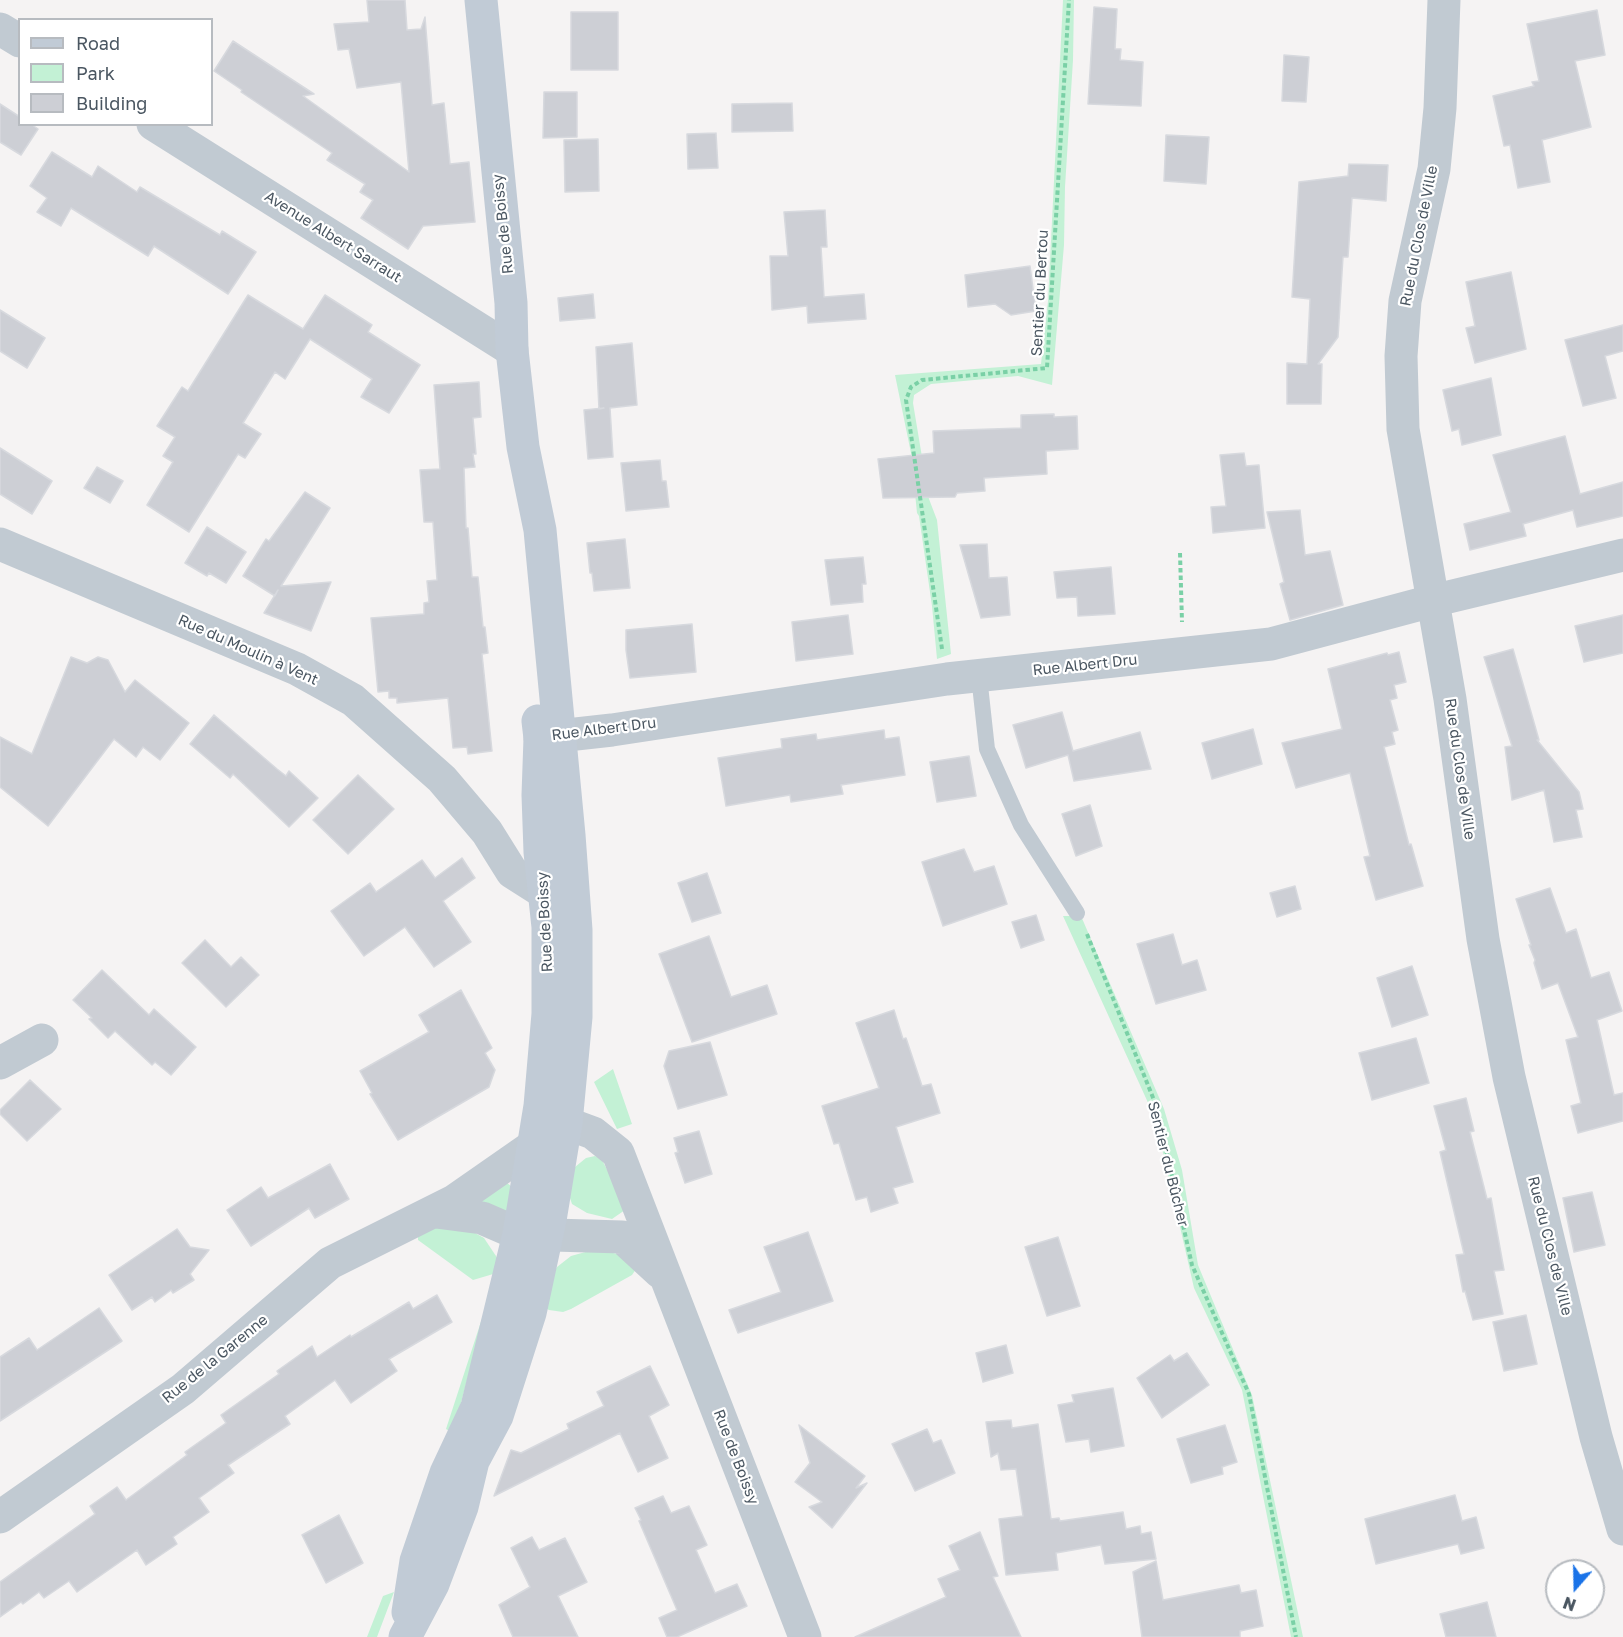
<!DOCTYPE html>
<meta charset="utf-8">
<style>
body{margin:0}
#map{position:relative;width:1623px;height:1637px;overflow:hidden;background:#f5f3f3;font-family:"Golos Text",sans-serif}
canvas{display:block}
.legend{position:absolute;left:18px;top:18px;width:195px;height:108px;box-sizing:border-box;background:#fff;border:2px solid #b7bbc0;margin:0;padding:8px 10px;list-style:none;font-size:18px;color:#4a5661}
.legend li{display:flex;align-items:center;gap:12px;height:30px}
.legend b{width:30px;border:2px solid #b7bbc0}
.north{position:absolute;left:1545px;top:1559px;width:60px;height:60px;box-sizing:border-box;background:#fff;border:2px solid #b7bbc0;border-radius:50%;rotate:200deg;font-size:16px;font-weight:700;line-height:24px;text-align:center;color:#4a5661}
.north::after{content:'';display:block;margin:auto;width:21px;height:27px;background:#1a73e8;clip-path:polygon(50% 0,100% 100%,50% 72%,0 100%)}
</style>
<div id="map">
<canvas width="1623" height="1637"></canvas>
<ul class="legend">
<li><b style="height:8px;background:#c1cbd6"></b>Road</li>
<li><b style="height:16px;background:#c3f1d5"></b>Park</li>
<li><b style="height:16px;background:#cdcfd5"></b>Building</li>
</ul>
<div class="north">N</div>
</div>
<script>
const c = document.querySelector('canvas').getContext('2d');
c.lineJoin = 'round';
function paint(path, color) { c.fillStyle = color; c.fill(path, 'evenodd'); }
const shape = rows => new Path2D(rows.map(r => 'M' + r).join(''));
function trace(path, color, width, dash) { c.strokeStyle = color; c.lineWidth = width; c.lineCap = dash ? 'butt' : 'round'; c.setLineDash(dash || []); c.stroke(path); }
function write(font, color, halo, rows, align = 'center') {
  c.font = font + ' "Golos Text",sans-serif'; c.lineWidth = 4.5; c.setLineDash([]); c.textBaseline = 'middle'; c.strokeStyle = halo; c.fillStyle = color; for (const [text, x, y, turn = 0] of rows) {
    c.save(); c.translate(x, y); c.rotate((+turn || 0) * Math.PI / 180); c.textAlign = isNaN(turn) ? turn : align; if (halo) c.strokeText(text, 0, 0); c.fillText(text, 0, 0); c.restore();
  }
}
const green = shape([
 [1063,0,1074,0,1073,60,1065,187,1064,245,1052,385,1018,376,931,384,914,395,913,403,929,499,937,520,951,654,937,659,932,606,919,516,917,513,911,453,895,375,1041,364,1048,301],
 [1063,916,1081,916,1164,1109,1182,1170,1198,1265,1252,1395,1303,1637,1291,1637,1242,1390,1194,1288,1155,1118],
 [613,1069,632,1124,617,1129,594,1082],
 [595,1156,602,1160,624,1202,625,1210,612,1219,587,1213,572,1204,569,1195,575,1167,586,1158],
 [503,1180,511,1186,507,1212,496,1214,471,1196],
 [427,1228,466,1228,484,1238,498,1259,500,1272,473,1280,418,1240,418,1233],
 [589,1251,605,1251,626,1256,638,1266,632,1275,571,1309,563,1312,549,1310,540,1305,546,1284,557,1267,571,1256],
 [490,1294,453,1433,446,1429],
 [394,1592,377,1637,367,1637,383,1596]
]);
const building = shape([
 [367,0,405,0,407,30,421,29,425,17,432,105,444,103,450,164,469,162,475,222,423,226,408,249,361,218,373,200,360,192,365,184,327,160,332,153,241,92,242,90,214,71,233,41,314,94,303,96,409,172,401,82,357,88,349,49,338,50,334,24,369,22,367,0],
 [1094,7,1117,9,1115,49,1121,49,1120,60,1143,62,1141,106,1088,104,1094,7],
 [1597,10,1605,55,1575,61,1591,127,1542,140,1550,182,1518,188,1510,145,1504,146,1493,96,1534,86,1532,82,1539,81,1527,24,1597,10],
 [571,12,618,12,618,70,571,70,571,12],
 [1284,55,1309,57,1306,102,1282,101,1284,55],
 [544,92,577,92,577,137,543,138,544,92],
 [792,103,793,131,732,132,732,104,792,103],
 [0,104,20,117,20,124,31,124,38,129,21,155,0,142,0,104],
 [716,133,718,168,688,169,687,134,716,133],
 [1166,135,1209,137,1206,184,1164,181,1166,135],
 [598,139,599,191,565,192,564,140,598,139],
 [52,152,92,177,98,166,137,192,140,187,220,235,222,231,256,252,228,294,154,246,148,256,71,208,61,226,37,212,47,198,30,186,52,152],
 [1349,164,1388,165,1386,201,1352,198,1348,257,1343,257,1338,337,1318,364,1322,364,1321,404,1287,404,1287,363,1307,364,1310,299,1292,297,1299,182,1348,176,1349,164],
 [825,210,827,247,821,247,824,297,864,294,866,319,808,323,807,306,772,310,770,256,788,256,784,212,825,210],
 [1030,266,1036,311,1011,315,995,304,968,307,965,275,1030,266],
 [1511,272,1526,349,1475,363,1466,328,1475,326,1466,282,1511,272],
 [593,294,595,318,560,321,558,298,593,294],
 [248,295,303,329,325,295,372,325,368,332,420,365,389,413,361,397,372,379,310,339,285,379,275,372,243,423,261,434,245,458,238,454,189,532,147,505,173,462,163,456,175,437,157,426,182,387,188,391,248,295],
 [0,310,45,338,27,368,0,351,0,310],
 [1623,325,1623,351,1605,356,1616,398,1583,406,1565,340,1623,325],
 [632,343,637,405,610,408,613,457,588,459,584,410,604,408,599,409,596,347,632,343],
 [1491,378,1501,435,1462,445,1459,429,1452,431,1443,390,1491,378],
 [479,382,481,417,473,418,476,454,473,454,475,467,464,468,466,528,468,528,472,577,478,577,483,627,485,627,488,653,482,654,492,751,468,754,467,747,453,748,448,698,397,703,397,698,389,698,389,691,378,692,371,618,424,614,424,603,429,602,427,581,437,580,433,522,424,522,420,470,440,469,434,385,479,382],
 [1054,414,1054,417,1077,416,1078,449,1046,451,1047,474,984,478,985,491,957,493,955,497,883,498,878,459,934,453,933,431,1021,428,1021,415,1054,414],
 [1565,436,1580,494,1623,482,1623,516,1577,527,1573,510,1523,524,1526,536,1470,550,1464,524,1511,512,1493,455,1565,436],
 [0,448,52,481,32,514,0,494,0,448],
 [1244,453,1246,466,1259,465,1265,528,1213,533,1211,507,1226,506,1220,455,1244,453],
 [660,460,662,481,666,481,669,507,626,511,621,463,660,460],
 [97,467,123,481,110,503,84,488,97,467],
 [305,492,330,508,281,586,331,582,311,631,264,613,278,590,275,596,243,576,266,539,269,541,305,492],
 [1300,510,1305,555,1330,551,1343,605,1290,620,1280,584,1284,582,1267,512,1300,510],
 [207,527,246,552,226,583,209,573,207,576,185,563,207,527],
 [625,539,630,588,594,591,592,573,590,573,587,543,625,539],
 [987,544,989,578,1007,577,1010,615,981,618,960,545,987,544],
 [863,557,866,584,862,584,863,602,831,605,825,560,863,557],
 [1111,567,1115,614,1078,616,1077,597,1057,598,1054,572,1111,567],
 [848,615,853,654,796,661,792,622,848,615],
 [1623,615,1623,653,1584,662,1575,626,1623,615],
 [692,624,696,672,630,678,626,650,626,630,692,624],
 [1513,649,1539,740,1537,740,1579,792,1583,809,1576,810,1582,837,1554,842,1544,790,1512,800,1505,747,1512,746,1484,657,1513,649],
 [1399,652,1406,682,1394,685,1397,698,1390,700,1398,730,1392,732,1395,744,1384,747,1409,845,1411,844,1423,886,1376,900,1364,857,1370,856,1350,773,1296,788,1282,743,1342,729,1328,669,1387,653,1388,655,1399,652],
 [71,657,87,663,98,657,108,660,125,692,135,680,189,723,160,760,143,747,136,757,114,739,48,826,0,787,0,737,32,754,71,657],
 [1062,712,1073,751,1140,732,1151,769,1074,781,1068,755,1026,768,1013,725,1062,712],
 [214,715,277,769,286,776,289,771,318,798,289,827,233,774,230,778,190,744,214,715],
 [1253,729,1262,764,1212,779,1202,743,1253,729],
 [884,730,885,739,899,737,905,775,841,785,843,794,791,802,790,795,726,806,718,758,782,748,781,739,816,734,817,740,884,730],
 [969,756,976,796,937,802,930,762,969,756],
 [358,775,394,809,348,854,313,820,358,775],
 [1090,805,1102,846,1076,856,1062,814,1090,805],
 [964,849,974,872,994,866,1007,904,943,926,922,862,964,849],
 [462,858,475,878,443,901,471,942,434,967,405,927,364,956,331,911,370,883,376,892,422,860,435,878,462,858],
 [707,873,721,913,692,922,678,883,707,873],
 [1295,886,1301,909,1277,917,1270,893,1295,886],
 [1550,888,1566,933,1576,929,1591,978,1609,972,1622,1011,1597,1020,1614,1095,1623,1093,1623,1121,1578,1133,1571,1106,1581,1103,1566,1040,1578,1037,1558,983,1542,989,1534,963,1535,960,1529,945,1531,945,1516,899,1550,888],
 [1036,915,1044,940,1021,948,1012,922,1036,915],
 [1173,934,1182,965,1197,960,1206,990,1156,1004,1137,944,1173,934],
 [709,936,731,997,767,985,777,1014,692,1042,659,954,709,936],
 [205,940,231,967,241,957,259,975,226,1007,182,963,205,940],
 [1412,966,1428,1015,1392,1027,1377,978,1412,966],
 [102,970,149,1015,154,1009,196,1047,171,1075,155,1062,152,1065,115,1031,108,1038,89,1019,92,1018,73,1000,102,970],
 [461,990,492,1048,485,1053,495,1070,489,1087,398,1140,370,1094,372,1093,360,1071,429,1032,419,1015,461,990],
 [894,1010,903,1039,906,1038,922,1086,931,1084,940,1113,896,1127,913,1182,893,1188,898,1203,871,1212,867,1197,856,1200,839,1143,834,1144,822,1106,879,1088,856,1023,894,1010],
 [1416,1038,1429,1083,1372,1100,1359,1053,1416,1038],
 [710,1042,727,1095,678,1109,664,1066,669,1051,710,1042],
 [30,1080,61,1109,27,1141,0,1114,0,1110,30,1080],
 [1466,1098,1474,1131,1470,1132,1487,1199,1491,1198,1504,1270,1494,1271,1503,1314,1473,1320,1465,1291,1463,1292,1456,1255,1464,1254,1440,1152,1446,1150,1434,1106,1466,1098],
 [699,1131,712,1174,685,1183,675,1153,678,1152,674,1138,699,1131],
 [330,1164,349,1199,315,1218,309,1208,251,1246,227,1210,261,1187,268,1198,330,1164],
 [1592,1192,1605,1245,1574,1252,1563,1198,1592,1192],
 [177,1229,190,1247,209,1250,190,1274,194,1280,173,1293,171,1290,155,1302,152,1297,132,1310,109,1275,177,1229],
 [808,1232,833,1301,738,1333,729,1310,781,1292,764,1247,808,1232],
 [1058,1237,1080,1306,1047,1316,1025,1247,1058,1237],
 [437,1295,452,1322,389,1359,397,1371,351,1403,335,1380,285,1416,290,1424,228,1465,234,1473,199,1498,209,1512,173,1537,177,1544,146,1565,137,1550,77,1592,69,1581,44,1598,39,1592,23,1604,21,1602,0,1617,0,1582,95,1514,90,1506,117,1487,126,1500,187,1455,185,1452,226,1423,221,1415,279,1374,277,1371,312,1346,317,1357,350,1335,351,1337,409,1302,413,1309,437,1295],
 [99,1308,122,1341,0,1421,0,1357,29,1338,37,1350,99,1308],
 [1526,1315,1537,1364,1504,1371,1493,1322,1526,1315],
 [1006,1345,1013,1373,983,1382,976,1353,1006,1345],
 [1187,1353,1209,1385,1162,1418,1137,1378,1170,1355,1174,1361,1187,1353],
 [650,1366,669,1405,649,1416,668,1458,638,1472,620,1433,494,1496,511,1450,521,1453,569,1429,567,1424,604,1406,597,1392,650,1366],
 [1113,1388,1124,1446,1091,1452,1089,1439,1066,1442,1058,1405,1074,1402,1072,1395,1113,1388],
 [1011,1420,1012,1428,1038,1424,1051,1519,1059,1518,1060,1521,1123,1512,1126,1529,1140,1526,1141,1534,1151,1532,1156,1559,1105,1564,1101,1545,1056,1553,1058,1570,1006,1575,999,1519,1023,1516,1016,1469,1001,1470,998,1453,991,1457,986,1422,1011,1420],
 [799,1425,865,1476,856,1488,867,1483,832,1528,809,1507,822,1502,795,1482,810,1463,799,1425],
 [1225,1425,1237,1462,1222,1467,1223,1474,1191,1483,1177,1439,1225,1425],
 [927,1429,933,1443,941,1440,955,1473,915,1491,892,1444,927,1429],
 [1455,1495,1462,1521,1476,1517,1484,1548,1461,1554,1458,1544,1376,1564,1365,1519,1455,1495],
 [663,1496,671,1513,689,1506,707,1545,696,1550,715,1593,737,1584,747,1606,677,1637,667,1637,659,1618,677,1610,639,1521,641,1520,635,1508,663,1496],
 [339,1515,363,1563,326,1583,302,1535,339,1515],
 [980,1532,998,1576,993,1577,1021,1637,855,1637,946,1597,938,1579,960,1570,949,1546,980,1532],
 [532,1537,539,1550,565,1538,587,1582,558,1596,578,1637,513,1637,499,1605,530,1587,511,1548,532,1537],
 [1156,1561,1163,1600,1239,1585,1241,1593,1256,1590,1263,1626,1240,1631,1240,1637,1142,1637,1133,1572,1156,1561],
 [1487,1602,1496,1637,1446,1637,1440,1614,1487,1602]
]);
const path = shape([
 [1180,553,1182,622],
 [942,649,906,400,911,387,922,380,1047,368,1069,0],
 [1087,934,1156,1105,1192,1265,1249,1394,1296,1637]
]);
const lane = shape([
 [979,676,987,749,1021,825,1077,913]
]);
const street = shape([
 [1444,0,1440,108,1434,169,1405,301,1401,356,1403,429,1450,699,1483,939,1509,1077,1596,1437,1623,1529],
 [0,29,20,41],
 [153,124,512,350],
 [0,544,297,669,353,700,442,779,487,832,512,872,545,893,566,893],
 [540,738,612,730,947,679,1271,644,1432,601,1623,555],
 [0,1063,42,1040],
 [436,1212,482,1218,519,1234,622,1237,660,1272],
 [0,1517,183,1389,330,1263,454,1201,566,1123,593,1133,618,1153,805,1637]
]);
const secondary = shape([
 [408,1612,416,1561,446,1473,477,1407,519,1234,540,1106,548,1014,548,927,540,852,538,795,540,738,538,721],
 [405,1637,433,1584,462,1507,473,1461,497,1416,530,1313,550,1220,566,1123,576,1017,576,930,569,835,540,530,523,447,512,350,511,303,481,0]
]);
const streetNames = [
 ["Rue de Boissy",503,224,-96],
 ["Rue du Clos de Ville",1419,236,-79],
 ["Avenue Albert Sarraut",333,237,32],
 ["Sentier du Bertou",1040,293,-87],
 ["Rue du Moulin à Vent",248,650,24],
 ["Rue Albert Dru",1085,665,-6],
 ["Rue Albert Dru",604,729,-7],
 ["Rue du Clos de Ville",1460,769,82],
 ["Rue de Boissy",545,922,-93],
 ["Sentier du Bûcher",1168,1164,76],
 ["Rue du Clos de Ville",1550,1246,76],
 ["Rue de la Garenne",215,1359,-39],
 ["Rue de Boissy",736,1457,69]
];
paint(green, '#c3f1d5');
paint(building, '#cdcfd5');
trace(building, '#d7d9de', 1.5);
trace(path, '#7ad0a6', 4, [4.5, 3]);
trace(lane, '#c1cad2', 16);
trace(street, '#c1cad2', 33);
trace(secondary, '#c1cbd6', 33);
write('15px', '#4a5661', '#fff', streetNames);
</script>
